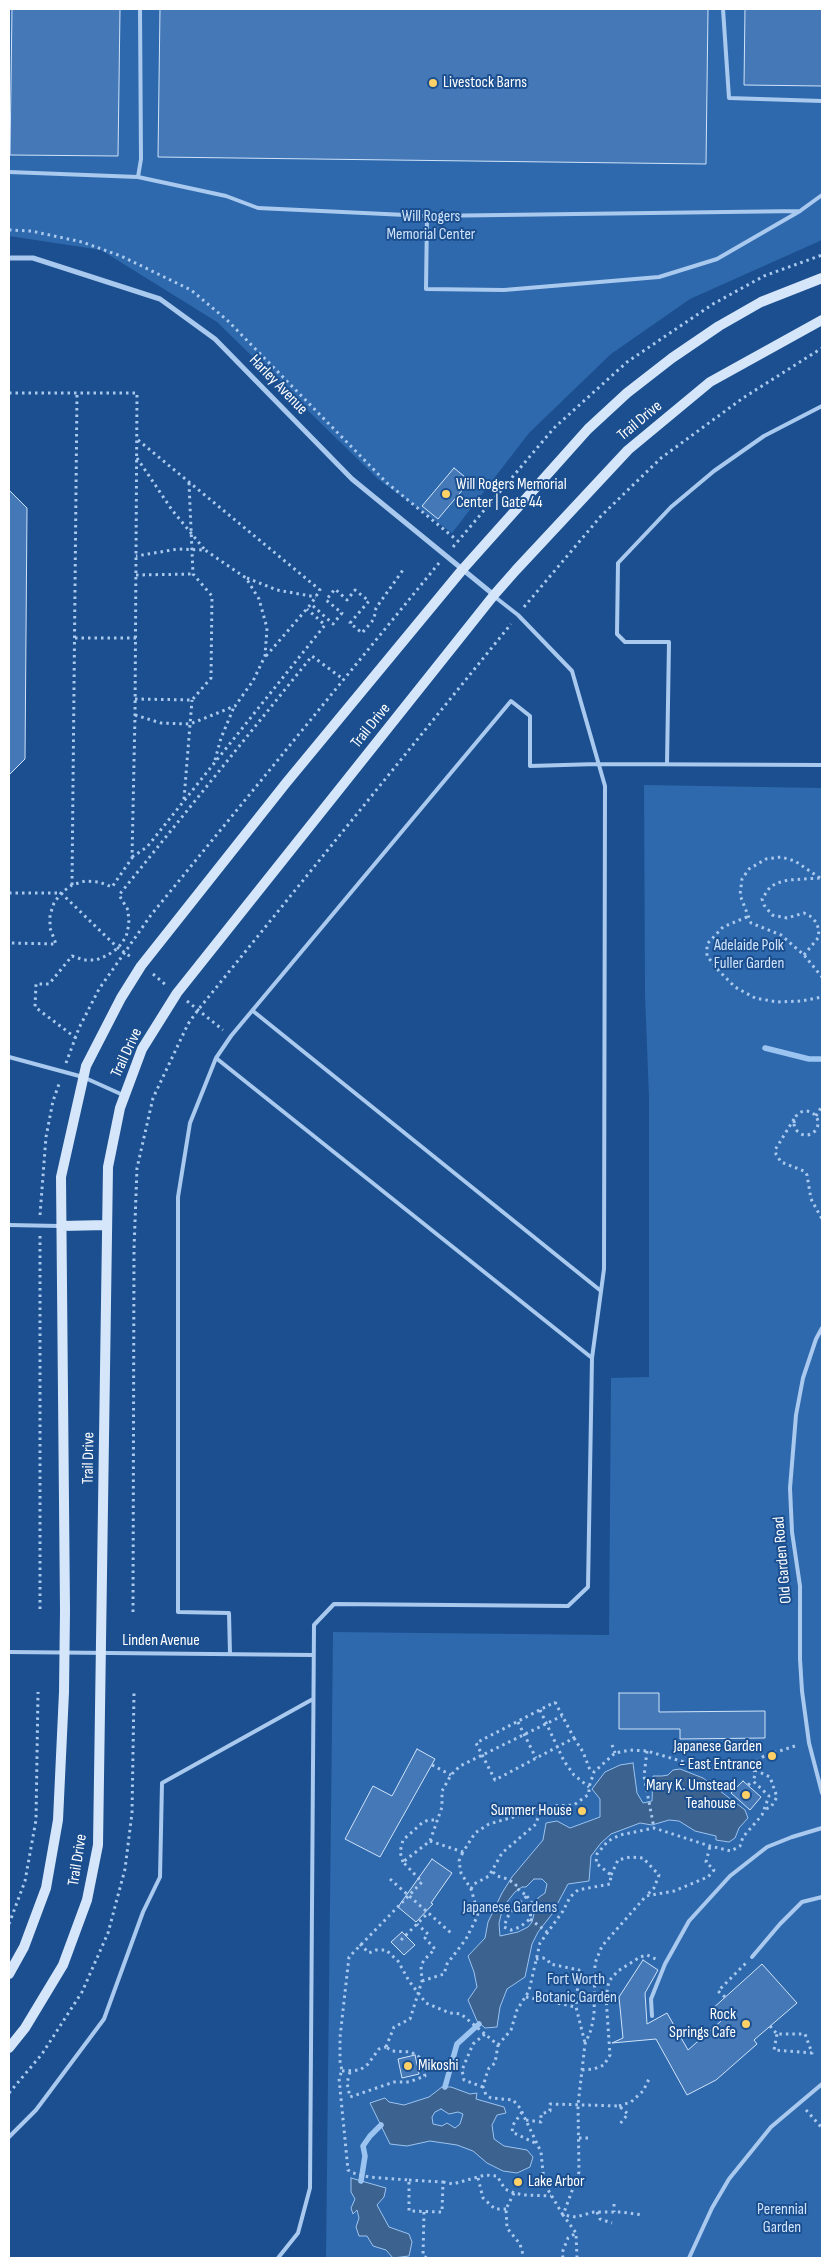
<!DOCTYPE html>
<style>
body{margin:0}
#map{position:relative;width:831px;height:2267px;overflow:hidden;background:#1b4f8f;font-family:"Sofia Sans Condensed",sans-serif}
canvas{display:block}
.frame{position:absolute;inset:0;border:10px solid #fff;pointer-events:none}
</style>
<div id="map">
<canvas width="831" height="2267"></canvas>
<div class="frame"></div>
</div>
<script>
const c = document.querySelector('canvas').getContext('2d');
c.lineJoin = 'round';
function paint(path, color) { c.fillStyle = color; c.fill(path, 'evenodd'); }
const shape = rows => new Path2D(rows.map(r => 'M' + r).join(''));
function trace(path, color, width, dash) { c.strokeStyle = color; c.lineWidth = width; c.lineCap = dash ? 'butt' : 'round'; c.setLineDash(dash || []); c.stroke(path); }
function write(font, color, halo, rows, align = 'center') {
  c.font = font + ' "Sofia Sans Condensed",sans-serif'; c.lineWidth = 4; c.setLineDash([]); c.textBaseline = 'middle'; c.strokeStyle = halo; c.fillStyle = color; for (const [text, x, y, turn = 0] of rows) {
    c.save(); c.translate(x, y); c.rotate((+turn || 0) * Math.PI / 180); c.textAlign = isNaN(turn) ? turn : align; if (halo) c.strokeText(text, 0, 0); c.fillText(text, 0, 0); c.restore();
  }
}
const green = shape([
 [9,9,822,9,822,240,690,299,611,354,529,433,452,533,379,480,217,322,101,250,9,236],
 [644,785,822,788,822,2258,326,2258,333,1632,609,1635,611,1378,649,1377,649,1098,645,994]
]);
const water = shape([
 [633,1763,637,1793,643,1803,652,1801,653,1776,662,1776,668,1775,673,1770,680,1769,703,1778,745,1810,748,1818,739,1828,735,1838,729,1842,716,1840,716,1836,695,1831,679,1821,669,1820,652,1825,640,1823,611,1834,601,1843,591,1856,589,1881,568,1884,552,1914,538,1932,532,1944,525,1977,507,1989,500,2007,497,2027,485,2028,477,2021,468,2000,477,1987,474,1972,468,1956,485,1938,488,1922,502,1893,512,1877,543,1840,546,1823,557,1821,570,1828,600,1817,600,1799,592,1789,605,1772,620,1765,633,1763],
 [534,1879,542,1879,547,1884,545,1893,538,1898,532,1922,528,1927,518,1932,500,1936,499,1923,503,1907,515,1892,522,1887,526,1887,534,1879],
 [442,2087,451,2087,470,2094,477,2093,476,2099,504,2107,506,2113,497,2115,492,2125,494,2139,504,2146,527,2150,533,2157,530,2167,517,2173,503,2171,487,2163,473,2151,457,2145,430,2141,407,2146,390,2144,370,2103,385,2098,389,2102,404,2105,429,2097,442,2087],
 [441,2109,449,2114,458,2112,463,2114,460,2124,455,2128,447,2123,442,2126,433,2124,432,2117,435,2112,441,2109],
 [351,2178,386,2188,384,2197,377,2205,389,2227,409,2234,412,2242,409,2256,393,2258,386,2250,373,2246,367,2236,359,2236,356,2227,359,2218,357,2210,353,2214,351,2208,355,2199,351,2192,351,2178]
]);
const stream = shape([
 [765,1048,809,1059,822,1059],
 [445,2087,457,2044,479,2024],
 [361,2181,365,2156,363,2146,370,2136,381,2125]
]);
const building = shape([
 [12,9,120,9,118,156,10,155,12,9],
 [160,9,708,9,706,164,158,157,160,9],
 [745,9,822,9,822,86,744,85,745,9],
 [454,468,470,481,438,519,422,506,454,468],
 [9,490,27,508,25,759,9,775,9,490],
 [619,1693,659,1693,659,1712,765,1711,765,1738,680,1739,680,1729,619,1729,619,1693],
 [417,1749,435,1759,380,1857,345,1839,373,1786,392,1796,417,1749],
 [743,1781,761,1797,750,1810,731,1793,743,1781],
 [432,1859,452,1873,431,1903,433,1904,416,1922,398,1907,432,1859],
 [402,1932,415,1945,404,1955,391,1942,402,1932],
 [643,1960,658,1970,645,1993,647,2024,667,2013,688,2050,721,2021,711,2010,762,1964,797,2003,754,2040,757,2044,716,2080,687,2095,656,2039,612,2043,623,2038,619,1997,643,1960],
 [415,2055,419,2074,402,2078,398,2059,415,2055]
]);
const path = shape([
 [9,230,31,231,82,242,121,256,191,290,227,320,387,483,458,541],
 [9,393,137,393,135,715,132,858,112,887,99,882,85,881,72,885,61,893,54,903,50,915,50,928,56,944,9,943],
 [138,440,320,590,311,604],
 [137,458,172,510,205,550],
 [453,547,554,428,627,362,713,304,764,276,822,255],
 [136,575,193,574],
 [247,578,277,590,316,597],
 [524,607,601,516,661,458,743,398,822,348],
 [75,638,136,638],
 [266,656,311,604,333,624,342,613,326,600,335,589,347,600,355,590,369,601,350,623,362,633,374,619,376,608,403,570],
 [135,699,192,700,211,678,212,596,193,574,189,483],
 [135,715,161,723,190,724,235,706,253,681,265,656,267,628,259,599,246,578,205,550,178,549,136,556],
 [215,760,221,738,234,707],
 [184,799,192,700],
 [132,857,147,847,325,625,307,609],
 [820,878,795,861,781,857,766,859,749,869,742,879,740,895,751,923,781,935,804,955,822,977],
 [72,885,77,392],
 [9,893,61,893,118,948,131,957],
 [747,917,723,927,707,944,707,956,719,971,735,987,755,998,777,1002,801,1001,822,997],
 [804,955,818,938,819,930,816,922,810,916,804,913,787,918,772,915,764,905,762,899,770,887,777,883,788,880,820,878],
 [153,974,167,986],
 [187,1001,223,1030],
 [76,1038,35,1007,36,984,49,984,72,956,84,960,96,960,108,955,118,948,126,937,129,924,128,910,119,895,312,656,343,679],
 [66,1063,79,1028,99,989,151,915,439,563],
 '794 1123a12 12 0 1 1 24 0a12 12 0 1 1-24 0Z',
 [816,1116,822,1106],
 [794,1119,775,1150,776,1154,781,1162,804,1171,807,1175,811,1199,822,1219],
 [40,1215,46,1137,53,1101,60,1081],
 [40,1236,40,1610],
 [133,1612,134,1249,137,1168,153,1098,188,1024,198,1010,511,624],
 [555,1702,574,1738,495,1780,476,1743,555,1702],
 [540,1710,564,1761,574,1775,589,1787],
 [518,1722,536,1758],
 [574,1738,583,1752,590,1770,594,1772],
 [612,1745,615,1753],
 [647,1751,644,1776,654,1828],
 [432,1765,451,1775],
 [755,1770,770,1777,777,1797,771,1807,763,1810],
 [748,1785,753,1781],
 [430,1841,463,1852,475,1833,489,1824,552,1806,574,1805,589,1794,589,1787,594,1772,615,1753,630,1750,647,1751,708,1769,753,1764,764,1756,798,1745],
 [403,1862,400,1852,403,1840,422,1823,428,1820,438,1820],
 [493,1872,497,1876,508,1879,516,1885,515,1887,527,1896],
 [611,1875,618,1860,630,1857,643,1858,659,1875,654,1888,647,1895],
 [390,1879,451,1933],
 [471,1889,474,1884,489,1876,502,1853,536,1824,540,1811],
 [527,1896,532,1903,530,1919,520,1927,511,1930,504,1927,507,1918,514,1907,527,1896],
 [530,1919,547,1932],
 [9,1924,25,1881,36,1820,38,1692],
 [401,1940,428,1913],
 [360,1944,369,1953,376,1950,386,1950,398,1961,409,1981,426,2003,450,2013,461,2014,498,2045,495,2063,489,2068,486,2076,483,2087,486,2095,491,2098,513,2100,520,2108,541,2152,544,2183,563,2215,576,2217,594,2212,621,2212,643,2215],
 [536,1959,543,1958,548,1960,550,1964,579,1970,576,2007],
 [422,1981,444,1974,447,1964,466,1939,477,1917,478,1913,471,1889,461,1873,459,1861,463,1852],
 [526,1997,576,2007,585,2043],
 [725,1997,718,1991,746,1963],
 [770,2026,777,2034,805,2034,812,2053,774,2050,777,2034],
 [498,2045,511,2030,517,2010,529,1991,540,1943,563,1911,570,1897,578,1890,610,1884,611,1875,596,1863,597,1854,608,1841,620,1835,654,1828,710,1846,731,1851,740,1846,743,1837,762,1815,769,1796,753,1781,755,1775,753,1764],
 [386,2047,394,2027,410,2019,422,1981,421,1966,424,1960,435,1949,425,1938,428,1934,417,1924],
 [582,2070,594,2069,604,2065,610,2055,606,1997,609,1981,618,1971,640,1957,647,1955,656,1959],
 [342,2071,360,2070,368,2064,379,2049,386,2047],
 [350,2072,347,2083,350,2097,394,2082,409,2082,425,2076,419,2057,411,2052,392,2051,386,2047],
 [483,2087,464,2080,462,2070,473,2044,485,2034],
 [9,2093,42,2054,82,1992,108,1933,125,1869,132,1813,134,1693],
 [619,2106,631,2102,643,2091,649,2079],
 [806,2110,822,2128],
 [522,2112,513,2125,512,2132,535,2143],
 [526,2120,541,2122,541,2114,550,2111,550,2104,619,2106,628,2114,619,2125],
 [579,2138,590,2138],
 [478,2178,483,2198,495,2209,506,2209],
 [409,2180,443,2182,442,2212,409,2211,409,2180,369,2177,353,2173,348,2170,339,2078,342,2071,340,2061,340,2037,349,1957,422,1882,403,1862,430,1841,442,1807,442,1791,451,1775,460,1766,562,1716],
 [443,2182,453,2184,485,2175,497,2176,505,2189,514,2193,524,2195,551,2196],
 [514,2193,506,2209,507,2228,520,2244,524,2258],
 [614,2204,614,2212],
 [424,2212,423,2256,427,2258],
 [597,2212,600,2219,612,2223],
 [563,2258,562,2253,568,2238,576,2233],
 [577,2258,576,2233,563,2215,579,2172,578,2105,585,2044,591,2030,594,2015,595,1963,602,1946,646,1896,674,1891,708,1877,714,1870,706,1862,710,1846]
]);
const lane = shape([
 [723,9,729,98,822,101],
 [9,172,138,177,141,159,140,9],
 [138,177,226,196,258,208,427,216,426,289,504,290,659,277,717,259,800,211,822,195],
 [427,216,800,211],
 [667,764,669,642,625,642,617,634,618,563,671,507,714,471,764,436,822,406],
 [253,1011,601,1291],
 [9,1057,83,1077,123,1095],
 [216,1058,592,1358],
 [9,1225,59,1226],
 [822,1328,816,1339,803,1378,796,1415,790,1488,792,1532,800,1586,800,1659,802,1691,809,1743,822,1793],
 [9,1652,313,1655],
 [230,1654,229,1613,178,1612,178,1197,190,1123,216,1058,231,1036,511,701,530,716,530,766,597,764,822,765],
 [752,1957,780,1924,802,1902,822,1897],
 [652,2016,651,1999,665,1964,689,1921,730,1876,767,1847,792,1837,822,1828],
 [9,2137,36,2110,104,2019,143,1912,160,1877,162,1783,313,1699],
 [278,2258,298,2233,310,2188,314,1625,334,1604,568,1606,588,1587,592,1358,604,1269,605,786,572,671,518,615,495,597],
 [689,2258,712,2208,729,2179,771,2127,822,2084]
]);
const street = shape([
 [9,258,33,258,160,299,215,339,352,479,494,595]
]);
const secondary = shape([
 [61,1226,107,1225],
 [9,1974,24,1947,46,1888,58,1820,64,1692,65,1611,61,1177,86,1066,121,998,141,966,286,783,462,570,588,429,627,393,672,358,719,326,761,302,822,278],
 [9,2048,25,2028,63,1965,87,1900,98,1845,108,1167,120,1108,142,1049,177,993,494,595,516,570,628,450,710,382,822,320]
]);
const markers = [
 [433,83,5,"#ffd166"],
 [446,494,5,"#ffd166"],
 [772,1756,5,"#ffd166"],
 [746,1795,5,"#ffd166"],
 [582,1811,5,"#ffd166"],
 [746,2024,5,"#ffd166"],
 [408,2066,5,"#ffd166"],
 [518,2182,5,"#ffd166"]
];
const poiNames = [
 ["Livestock Barns",443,83],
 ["Will Rogers Memorial",456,485],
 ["Center | Gate 44",456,503],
 ["Japanese Garden",762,1747,"right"],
 ["- East Entrance",762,1765,"right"],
 ["Mary K. Umstead",736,1786,"right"],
 ["Teahouse",736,1804,"right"],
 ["Summer House",572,1811,"right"],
 ["Rock",736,2015,"right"],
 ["Springs Cafe",736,2033,"right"],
 ["Mikoshi",418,2066],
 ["Lake Arbor",528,2182]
];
const parkNames = [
 ["Will Rogers",431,217],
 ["Memorial Center",431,235],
 ["Adelaide Polk",749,946],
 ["Fuller Garden",749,964],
 ["Japanese Gardens",510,1908],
 ["Fort Worth",576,1980],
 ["Botanic Garden",576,1998],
 ["Perennial",782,2210],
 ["Garden",782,2228]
];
const streetNames = [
 ["Harley Avenue",278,385,46],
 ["Trail Drive",640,421,-40],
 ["Trail Drive",371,726,-51],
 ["Trail Drive",127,1053,-65],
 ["Trail Drive",89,1458,-89],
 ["Old Garden Road",783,1560,-95],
 ["Linden Avenue",161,1641],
 ["Trail Drive",78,1860,-81]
];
paint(green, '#2e69ad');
paint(water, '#3c6290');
trace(water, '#9cc4f0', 1);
trace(stream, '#9cc4f0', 5.5);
paint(building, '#4478b7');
trace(building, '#cfe3fa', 1);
trace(path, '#a9c9ee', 3, [2.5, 4]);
trace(lane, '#a9c9ee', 4);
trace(street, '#a9c9ee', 5);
trace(secondary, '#d6e6fa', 10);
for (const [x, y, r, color] of markers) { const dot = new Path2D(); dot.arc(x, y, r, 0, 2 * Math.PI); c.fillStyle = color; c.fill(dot); trace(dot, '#1b4f8f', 2); }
write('16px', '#fff', '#1b4f8f', poiNames, 'left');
write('16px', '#cfe3fa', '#1b4f8f', parkNames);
write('16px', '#fff', '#1b4f8f', streetNames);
</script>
